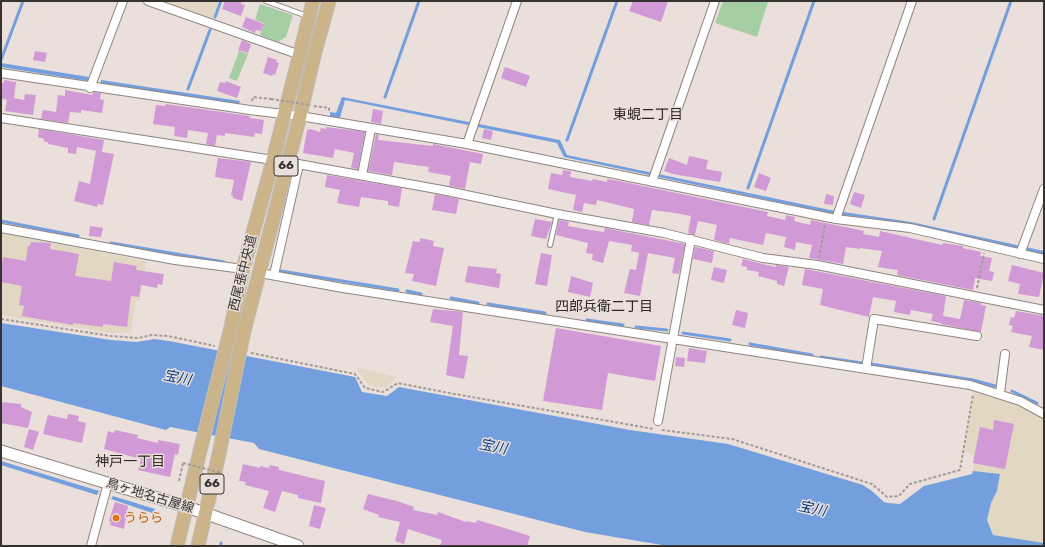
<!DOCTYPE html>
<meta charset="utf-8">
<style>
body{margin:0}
#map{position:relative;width:1045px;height:547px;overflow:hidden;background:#eadfda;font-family:Rubik,sans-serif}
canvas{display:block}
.frame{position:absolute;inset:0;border:2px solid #363230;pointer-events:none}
</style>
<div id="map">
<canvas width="1045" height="547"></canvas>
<div class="frame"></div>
</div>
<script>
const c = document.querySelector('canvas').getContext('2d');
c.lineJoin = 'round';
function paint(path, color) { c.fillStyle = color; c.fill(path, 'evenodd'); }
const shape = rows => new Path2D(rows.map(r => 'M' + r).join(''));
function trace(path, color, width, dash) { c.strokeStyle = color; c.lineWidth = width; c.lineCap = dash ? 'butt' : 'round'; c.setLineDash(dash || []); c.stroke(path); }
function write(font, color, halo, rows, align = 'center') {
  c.font = font + ' Rubik,"Noto Sans JP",sans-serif'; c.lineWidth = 3; c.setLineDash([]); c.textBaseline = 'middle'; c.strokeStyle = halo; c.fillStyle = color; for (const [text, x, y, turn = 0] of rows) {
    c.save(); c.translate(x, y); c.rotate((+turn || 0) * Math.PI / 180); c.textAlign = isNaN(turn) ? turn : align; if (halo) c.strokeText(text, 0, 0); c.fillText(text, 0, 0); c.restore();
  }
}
const industrial = shape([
 [161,1,219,1,212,19],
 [1,233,146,261,140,300,136,300,131,332,110,333,1,315],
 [357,368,397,377,385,388,368,385],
 [975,390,1026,407,1044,420,1044,543,993,535,987,520,991,503,997,491,1000,474,973,471,975,457,964,449]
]);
const green = shape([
 [723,1,768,2,757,37,715,23],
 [260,4,293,15,286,37,278,42,260,35,264,23,255,20],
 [239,51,248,54,237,81,229,78]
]);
const water = shape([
 [1,63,89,77,88,81,1,67],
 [101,80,240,101,239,104,101,83],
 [342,97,560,140,567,155,830,210,911,222,1044,251,1044,255,911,224,829,213,564,157,557,143,345,100,340,118,330,117,330,112,336,113],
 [1,323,111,340,137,342,154,339,169,341,355,377,362,392,387,396,399,387,630,430,728,444,863,485,872,491,884,502,888,503,900,504,924,486,972,474,973,471,1000,474,997,491,991,503,987,520,993,535,1044,543,1044,546,668,546,585,532,259,449,254,443,170,427,166,430,1,386],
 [1,461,99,491,97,495,1,465],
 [113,496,155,509,155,514,111,499]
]);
const stream = shape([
 [215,17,221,1],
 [1,60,23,1],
 [188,89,210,30],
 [385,97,419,1],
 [567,140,617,1],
 [748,188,814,1],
 [934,219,1011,1],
 [1,221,78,236],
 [111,243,224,262],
 [281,271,398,290],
 [407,291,421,294],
 [451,298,478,303],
 [488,304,545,313],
 [587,320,623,325],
 [636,327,667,330],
 [683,333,730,340],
 [750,344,812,355],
 [821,357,862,363],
 [871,364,973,380,995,386],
 [1012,391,1037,403],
 [221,546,221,543]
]);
const building = shape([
 [225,1,242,1,241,4,245,5,241,16,222,9],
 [633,1,668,1,661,22,629,11],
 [246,17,264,24,261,31,256,30,255,33,242,27],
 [242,40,251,44,248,53,238,50],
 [35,51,47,53,45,62,33,60],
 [268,57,277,60,276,62,279,63,275,75,273,74,272,76,263,73],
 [505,67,530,76,526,87,501,78],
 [4,80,16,82,14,98,24,100,25,94,36,95,33,115,5,111,7,100,1,98,1,83,4,83],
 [226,81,241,87,237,98,217,91,220,82,225,83],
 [65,90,92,95,93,92,101,93,100,99,104,100,102,113,81,110,81,113,72,112,70,112,68,123,41,119,43,110,56,112,58,95,65,96],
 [166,104,250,116,250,118,264,120,262,134,255,133,254,137,225,133,225,136,217,135,215,146,206,144,208,133,188,130,187,138,174,136,175,127,153,124,156,105,165,106],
 [373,109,383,111,381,124,371,122],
 [326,127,365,132,358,169,351,168,354,153,335,149,333,158,303,153,307,130,310,129,320,132,321,128,326,129],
 [39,129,104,140,102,152,77,147,76,154,68,153,68,148,48,144,48,142,44,142,44,139,38,137],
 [484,129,493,131,491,140,482,138],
 [376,134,379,135,378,140,433,146,433,144,483,154,481,164,470,162,465,189,449,186,451,176,428,172,429,167,394,162,392,175,368,171],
 [96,151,114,154,103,205,98,204,97,207,74,201,79,181,90,184],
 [689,156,708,160,706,169,722,172,720,182,673,174,664,171,669,158,687,165],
 [218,158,251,162,242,201,233,198,233,196,231,195,234,180,215,177],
 [563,170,571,171,570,177,592,181,593,179,607,182,607,179,619,181,768,212,767,216,785,220,786,215,795,217,794,221,810,225,811,220,864,231,863,234,879,237,880,231,942,245,943,243,963,246,963,248,981,252,980,256,992,258,989,271,994,272,992,281,975,278,973,290,897,275,898,270,878,267,882,251,860,248,860,249,846,247,843,264,809,258,812,245,796,242,795,250,784,247,786,237,766,233,763,245,730,238,729,244,714,240,717,225,698,221,695,235,688,233,691,216,675,213,652,210,649,225,632,222,634,209,597,200,596,205,584,203,582,212,573,210,576,195,548,189,551,173,562,175],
 [759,173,771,178,766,191,754,187],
 [327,175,402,188,399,207,388,205,388,201,361,197,359,207,337,203,340,190,325,187],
 [854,192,865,195,861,208,850,204],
 [435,194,459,199,456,214,432,210],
 [826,194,834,196,833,205,824,204],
 [535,219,552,222,546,239,531,236],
 [559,220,569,222,568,226,584,229,604,232,605,228,685,244,679,274,672,273,675,258,648,253,640,296,624,293,630,269,636,270,639,253,631,251,632,245,609,241,603,263,592,260,593,254,586,253,588,243,556,235],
 [90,226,103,228,101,237,89,236],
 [420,238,434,241,433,246,444,248,436,286,412,281,414,274,405,273,413,241,420,242],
 [31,242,51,243,50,249,79,254,75,276,111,281,114,262,137,266,136,270,164,274,162,285,158,284,157,288,141,285,139,297,131,296,127,327,103,324,103,327,73,323,73,325,22,316,24,306,19,305,22,286,1,282,1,269,3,257,26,261,28,246,30,246],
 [695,247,714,251,712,263,693,259],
 [541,253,552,255,547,286,535,284],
 [743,259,775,267,776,265,789,267,784,286,777,284,777,281,758,276,759,272,747,270,747,267,741,266],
 [1012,265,1044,273,1039,297,1018,294,1020,284,1008,281],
 [468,266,497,269,496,273,501,274,499,288,465,282],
 [714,267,727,270,724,283,711,280],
 [805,269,946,296,943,316,960,319,964,300,981,303,981,305,986,306,981,332,941,324,941,323,931,321,933,314,911,310,910,315,894,312,896,301,873,297,869,317,820,305,823,289,802,285],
 [571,276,593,283,590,297,568,292],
 [433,309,463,312,459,355,468,356,464,379,446,375,453,326,430,322],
 [736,310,748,313,745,328,732,325],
 [1016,311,1044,316,1044,350,1029,347,1032,336,1011,332,1013,326,1009,325,1011,317,1014,318],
 [556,328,661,346,655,381,608,373,602,410,543,401],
 [689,348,707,351,705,363,687,361],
 [676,357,685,358,684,367,675,366],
 [1,402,21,404,21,407,32,412,28,428,1,423],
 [68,414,79,416,78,421,86,423,82,443,43,434,48,415,67,419],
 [994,420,1014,424,1005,469,973,463,980,427,993,430],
 [29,429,39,432,33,450,24,447],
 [115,430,138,435,137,438,158,443,158,440,180,444,178,455,175,454,170,477,138,470,141,459,104,449,108,431,114,433],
 [243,464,260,468,260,466,269,468,270,465,279,467,279,470,325,481,321,503,298,498,298,495,282,491,275,512,263,508,269,491,245,485,246,482,239,481],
 [368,494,397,501,414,507,413,510,437,515,438,512,466,522,466,521,476,523,477,520,508,529,530,536,527,546,440,546,442,540,408,529,404,544,395,541,400,522,378,517,379,515,363,509],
 [115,502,128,506,124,529,110,525,111,522,109,521],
 [314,505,326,508,320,529,309,526]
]);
const path = shape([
 [252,101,253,97,271,99],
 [314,106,329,108,329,112],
 [819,258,825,225],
 [977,288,984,253],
 [1,319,111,336,138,338,152,335,168,336,215,346],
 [251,353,355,374,365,388,383,392,398,383,449,393,654,429],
 [662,430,732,439,872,484,887,497,899,496,910,484,960,470,973,395],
 [179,481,183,463]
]);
const service = shape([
 [266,1,307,16],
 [550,245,557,214]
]);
const minor = shape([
 [148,1,300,55],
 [1,73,250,110,300,116,467,144,836,219,910,228,1044,259],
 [90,88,123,1],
 [1,118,273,160],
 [467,144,517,1],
 [287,162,442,190,557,214,664,233,763,258,817,265,1044,310],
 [362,175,371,129],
 [652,182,715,1],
 [836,219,912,1],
 [1,228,175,260,243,269],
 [1020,254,1044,189],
 [260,273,343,288,970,385,1020,401,1044,414],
 [274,275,299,164],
 [866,369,874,319,977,336],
 [1000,393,1005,354],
 [658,421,691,239],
 [91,546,108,483]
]);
const secondary = shape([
 [1,451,187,507,298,546]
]);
const primary = shape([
 [231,327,243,269,273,160,313,1],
 [244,331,300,116,314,56,329,1],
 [177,546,201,447],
 [198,546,219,454]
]);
const pathBridge = shape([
 [271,99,311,105],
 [183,463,222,473]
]);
const primaryBridge = shape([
 [201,447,231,327],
 [219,454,244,331]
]);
const markers = [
 [116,518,4,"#e8710a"]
];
const shields = [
 [286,166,24],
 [212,484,24]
];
const shieldNames = [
 ["66",286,166],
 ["66",212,484]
];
const streetNames = [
 ["西尾張中央道",243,273,-76],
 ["鳥ヶ地名古屋線",150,496,17]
];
const foodNames = [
 ["うらら",124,518]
];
const neighbourhoodNames = [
 ["東蜆二丁目",648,115],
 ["四郎兵衛二丁目",604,307],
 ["神戸一丁目",130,462]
];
const waterNames = [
 ["宝川",177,378,11],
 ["宝川",493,447,11],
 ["宝川",812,509,12]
];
paint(industrial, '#e2d7c2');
paint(green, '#a6cea4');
paint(water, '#739fde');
trace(stream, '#739fde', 3);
paint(building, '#d199d6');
trace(service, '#8e8580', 6);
trace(minor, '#8e8580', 10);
trace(secondary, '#8e8580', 13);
trace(primary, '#bfbdbd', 15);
trace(path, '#a29a96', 2, [3, 2]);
trace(service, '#fff', 4);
trace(minor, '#fff', 8);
trace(secondary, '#fff', 11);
trace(primary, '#cbb489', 13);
trace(primaryBridge, '#bfbdbd', 15, []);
trace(pathBridge, '#a29a96', 2, [3, 2]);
trace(primaryBridge, '#cbb489', 13);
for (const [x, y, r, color] of markers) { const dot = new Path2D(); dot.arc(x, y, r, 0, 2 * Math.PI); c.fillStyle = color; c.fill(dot); trace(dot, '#eadfda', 1.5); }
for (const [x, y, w] of shields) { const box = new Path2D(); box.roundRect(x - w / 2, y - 10, w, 20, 3); c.fillStyle = '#eadfda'; c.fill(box); trace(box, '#363230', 1); }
write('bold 12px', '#363230', null, shieldNames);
write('13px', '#363230', '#eadfda', streetNames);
write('13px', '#c56008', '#eadfda', foodNames, 'left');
write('14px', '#2f2723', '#eadfda', neighbourhoodNames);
write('italic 14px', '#003c85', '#eadfda', waterNames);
</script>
